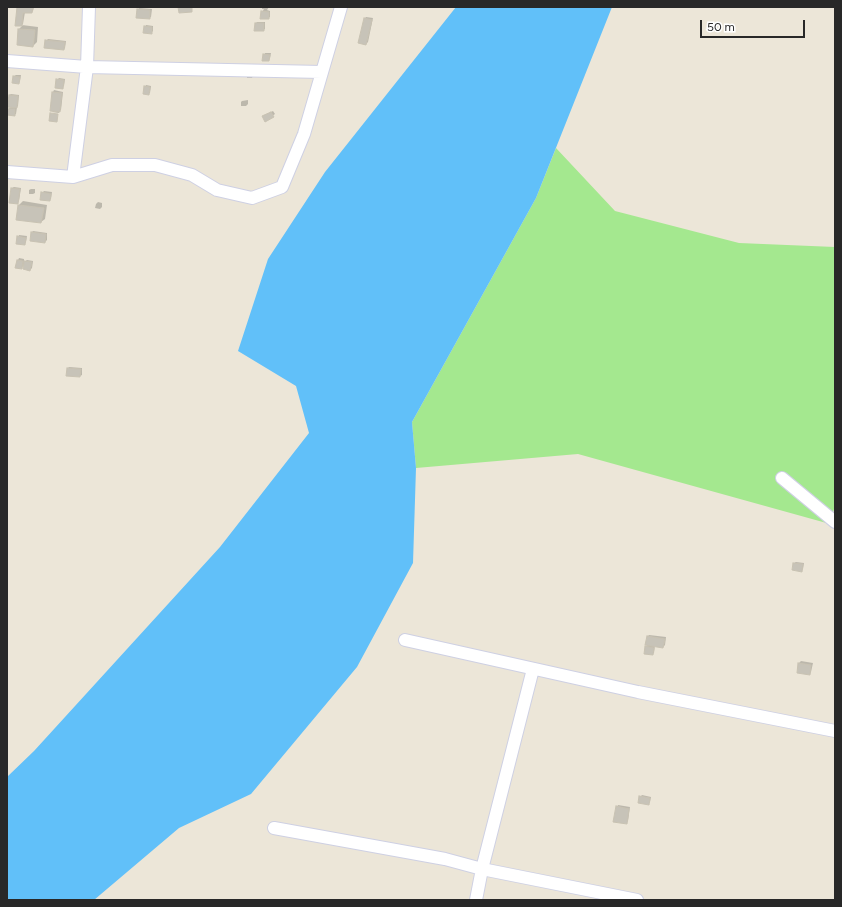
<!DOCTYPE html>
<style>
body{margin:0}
#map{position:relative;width:842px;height:907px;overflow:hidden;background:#ece6d8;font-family:Figtree,sans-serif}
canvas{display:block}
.frame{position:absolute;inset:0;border:8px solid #282828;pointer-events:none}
.scale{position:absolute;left:700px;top:20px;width:105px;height:18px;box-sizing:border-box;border:2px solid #282828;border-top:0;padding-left:5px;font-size:12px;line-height:14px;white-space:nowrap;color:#282828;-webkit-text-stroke:3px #fff;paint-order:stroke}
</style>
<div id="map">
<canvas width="842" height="907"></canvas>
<div class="frame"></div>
<div class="scale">50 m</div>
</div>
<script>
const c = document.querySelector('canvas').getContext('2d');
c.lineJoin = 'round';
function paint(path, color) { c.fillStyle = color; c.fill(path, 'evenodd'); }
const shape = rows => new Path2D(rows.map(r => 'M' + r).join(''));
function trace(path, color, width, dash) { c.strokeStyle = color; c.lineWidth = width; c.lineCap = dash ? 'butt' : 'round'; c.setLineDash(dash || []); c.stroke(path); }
const green = shape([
 [556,148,615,211,739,243,835,247,835,505,830,524,578,454,416,468,412,422,536,198]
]);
const water = shape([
 [456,7,612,7,536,198,412,422,416,468,413,563,357,667,251,794,179,828,94,900,7,900,7,777,34,751,220,547,309,433,296,386,238,351,268,259,325,172]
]);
const shadow = shape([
 [18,7,34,7,33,11,32,12,25,12,23,24,22,25,38,27,37,42,33,46,18,44,19,29,23,25,16,25],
 [262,7,269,7,267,10,270,11,270,17,268,18,262,12,264,9,262,9],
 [139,8,152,9,151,17,149,18,138,10],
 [366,17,373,18,368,42,366,44,365,18],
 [257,22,265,22,265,29,263,30,256,23],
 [146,25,153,26,153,31,151,33,145,27],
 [48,39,66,41,65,48,64,49,46,41],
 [265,53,271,53,270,58,269,60,264,55],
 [247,74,253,76,252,78,247,78],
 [16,75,21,75,20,81,19,83,14,76],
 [59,78,65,79,64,86,62,87,57,80],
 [146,85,151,86,150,93,148,94,145,87],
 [54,90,63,92,61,110,59,111,59,113,52,112,53,111,51,110,53,92],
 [11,94,19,95,18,106,17,107,16,114,14,115,8,109,11,107,9,95],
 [248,100,248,104,246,106,241,106,241,102,242,101],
 [273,111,275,114,266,120,265,115],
 [14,187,21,188,19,201,17,203,12,188],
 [31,189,35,189,35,193,33,194,29,194,29,190],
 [44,191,52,192,51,199,49,200,42,193],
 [23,201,47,205,45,219,41,222,17,219,19,205],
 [98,202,102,203,102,207,100,209,95,208,96,204],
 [33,231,47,233,47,240,45,242,32,232],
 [19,235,27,236,26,242,24,244,18,237],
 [19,258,24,259,24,262,27,260,33,261,32,268,30,270,24,265,21,268,16,267,18,260],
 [69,367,82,368,82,375,80,376,68,368],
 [796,562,804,563,803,569,801,571,794,563],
 [649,635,666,637,665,645,663,647,655,645,654,653,652,654,646,647,648,644,648,636],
 [801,661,813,663,811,672,810,674,798,672,799,663],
 [642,795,651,797,650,802,648,804,640,797],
 [618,805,630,807,628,821,626,823,617,807]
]);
const building = shape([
 [17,7,33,7,32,13,23,13,22,26,15,26,17,7],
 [178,7,192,7,192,12,179,13,178,7],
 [137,9,150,10,150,19,136,18,137,9],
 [261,11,269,12,269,19,260,19,261,11],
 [364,18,372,20,366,45,358,43,364,18],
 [255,23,264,23,264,31,254,31,255,23],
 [144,26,152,27,152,34,143,33,144,26],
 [18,29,35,30,33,47,17,45,18,29],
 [45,40,65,42,64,50,44,48,45,40],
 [263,54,270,55,269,61,262,61,263,54],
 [13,76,20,77,19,84,12,83,13,76],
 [56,79,64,80,63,89,55,88,56,79],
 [144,86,150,87,149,95,143,94,144,86],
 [52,92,62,93,60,112,50,111,52,92],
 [9,95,18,96,17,108,7,107,9,95],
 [8,109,15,109,15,116,7,115,8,109],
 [271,112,274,117,265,122,262,116,271,112],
 [50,113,58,114,57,122,49,121,50,113],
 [11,188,20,189,18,204,9,203,11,188],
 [41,192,51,194,50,201,40,200,41,192],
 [18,205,44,208,41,223,16,220,18,205],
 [31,232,46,234,45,243,30,241,31,232],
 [17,236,26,238,25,245,16,244,17,236],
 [17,260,23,261,22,269,15,268,17,260],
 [24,261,32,262,30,271,23,269,24,261],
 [67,368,81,369,80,377,66,376,67,368],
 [793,563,803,564,802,572,792,570,793,563],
 [647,636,665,639,663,648,645,645,647,636],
 [645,646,654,648,653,655,644,654,645,646],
 [798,663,811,665,810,675,797,673,798,663],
 [639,796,650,798,649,805,638,803,639,796],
 [616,806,629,809,627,824,613,822,616,806]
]);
const minor = shape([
 [7,61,87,67,322,72],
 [7,172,73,177,112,165,155,165,192,175,217,190,252,198,282,187,304,134,341,7],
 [73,177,87,67,89,7],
 [782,478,835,522],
 [405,640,638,692,835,731],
 [274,828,445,859,482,869,637,900],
 [476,900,482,869,533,669]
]);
paint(green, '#a4e88f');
paint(water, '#61c0f9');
paint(shadow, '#0003');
paint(building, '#c7c3b8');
trace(building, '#c8c2b2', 1);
trace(minor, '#ced0e3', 14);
trace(minor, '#fff', 12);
</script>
